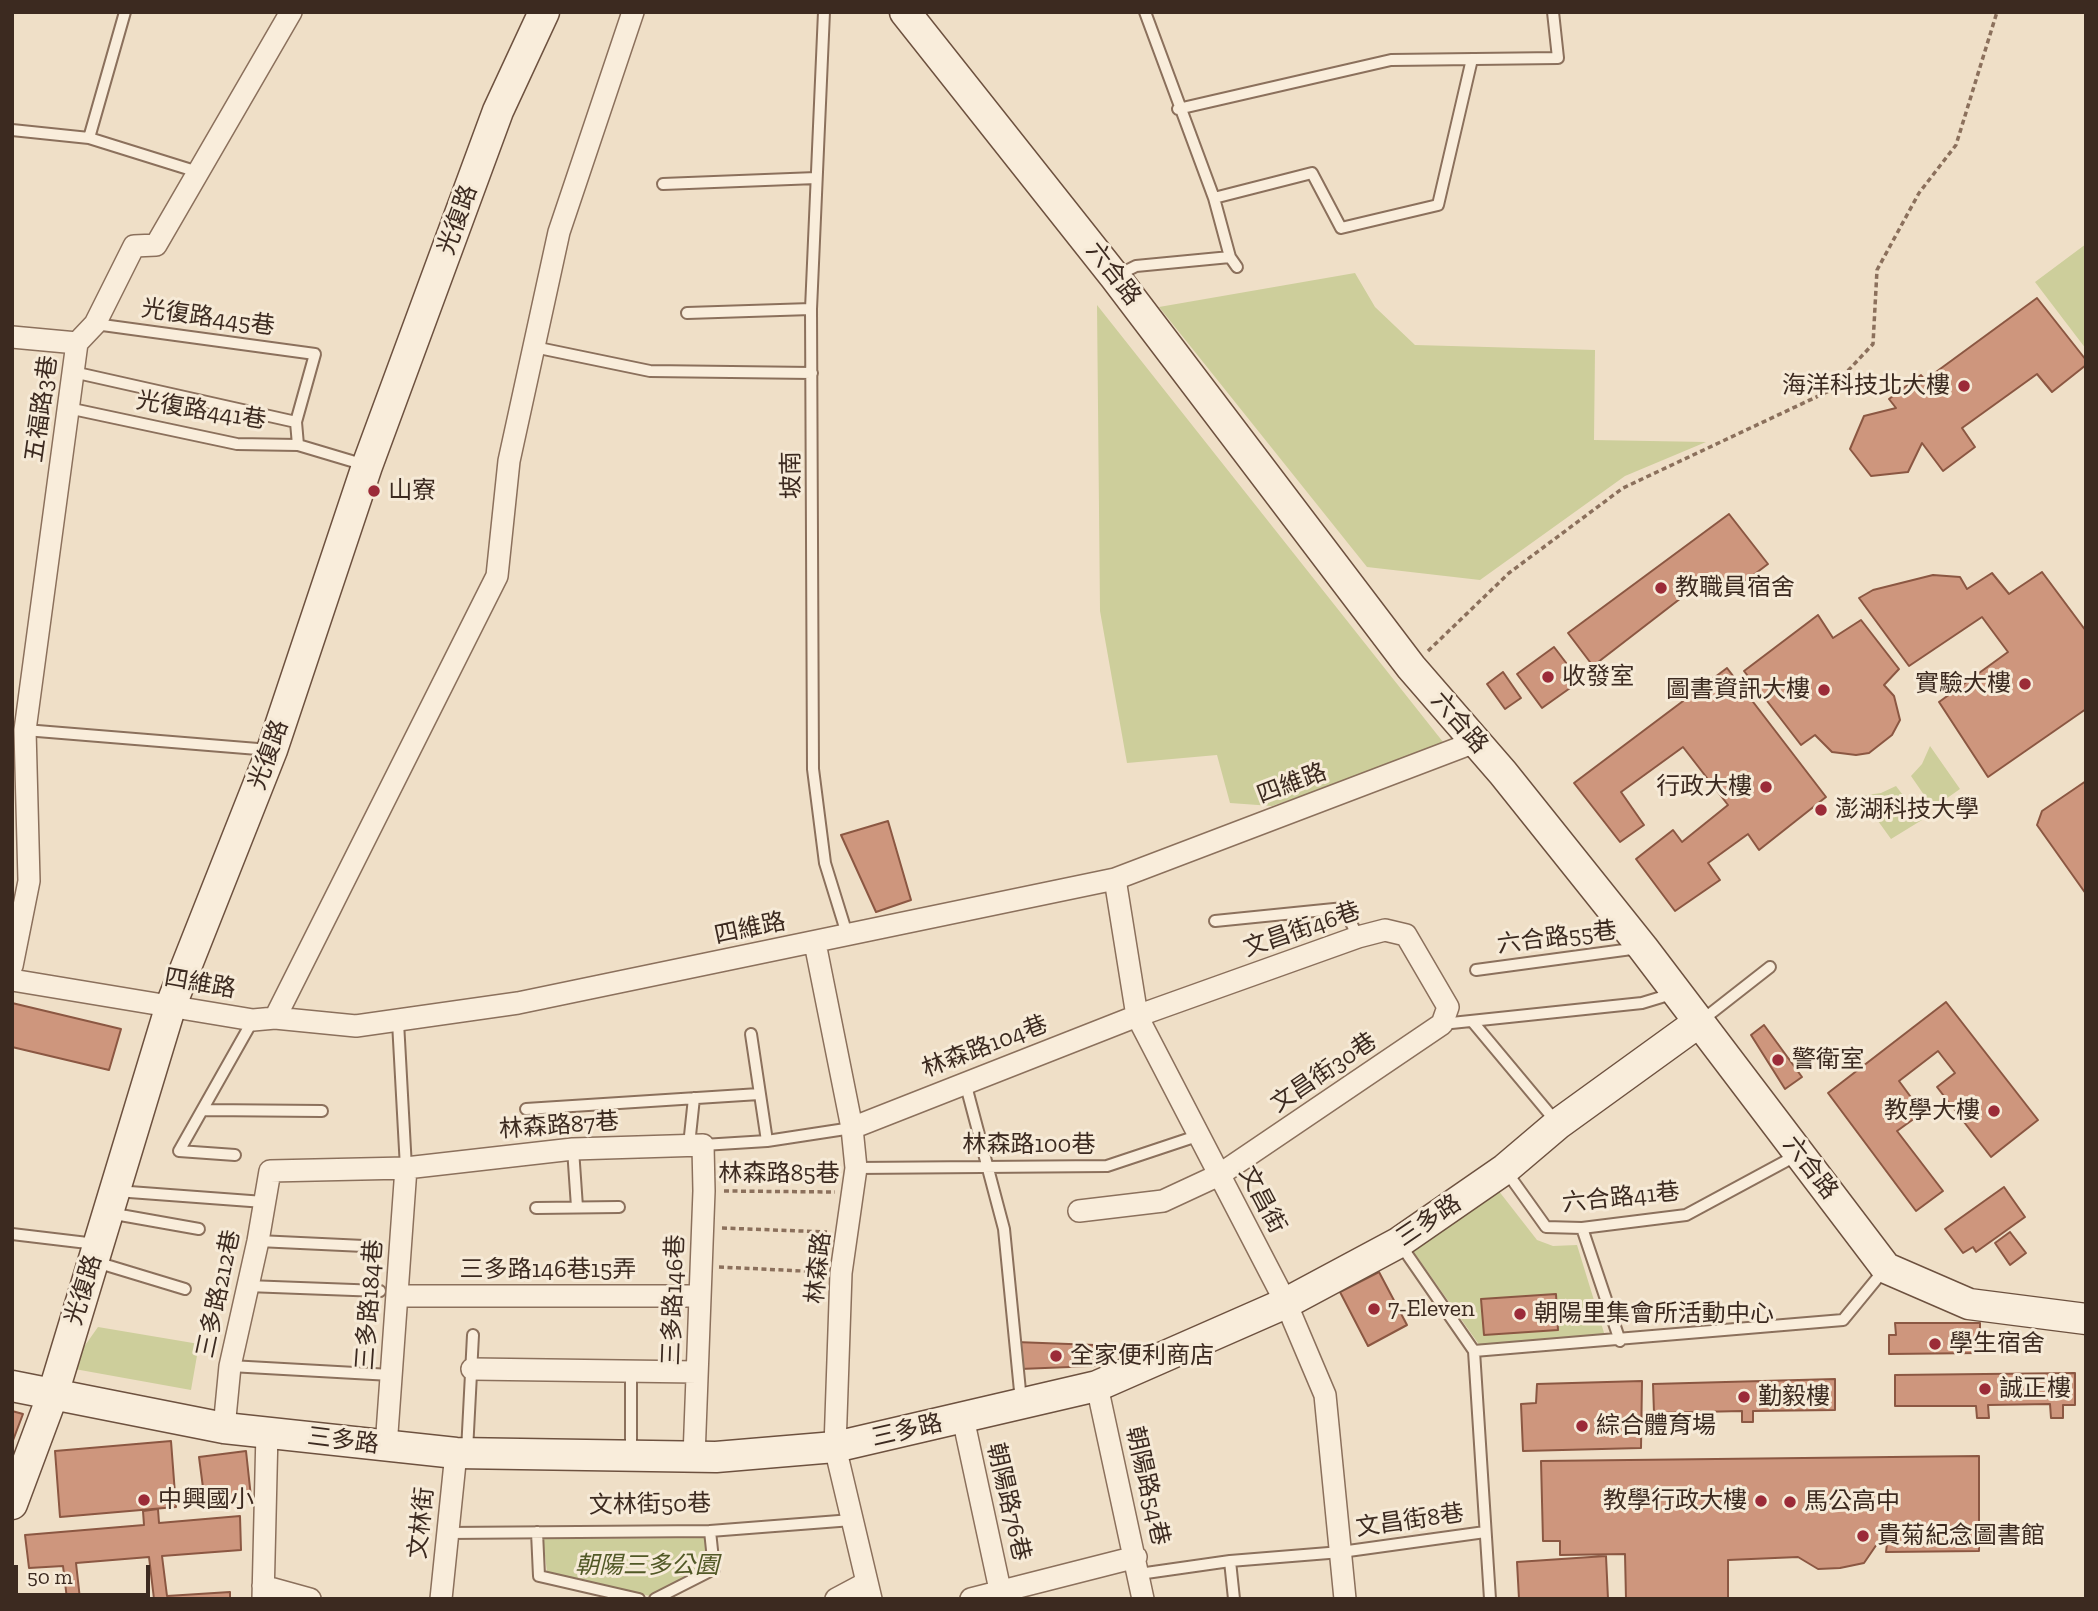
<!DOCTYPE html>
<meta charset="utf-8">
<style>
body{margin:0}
#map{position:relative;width:2098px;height:1611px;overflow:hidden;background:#efdfc7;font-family:"Zilla Slab",serif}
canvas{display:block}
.frame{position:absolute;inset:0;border:14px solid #3c2a20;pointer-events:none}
.scale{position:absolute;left:14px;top:1565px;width:136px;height:32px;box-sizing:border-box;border:4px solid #3c2a20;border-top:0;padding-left:9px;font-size:21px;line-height:24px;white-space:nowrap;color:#3c2a20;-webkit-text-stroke:5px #f6ead7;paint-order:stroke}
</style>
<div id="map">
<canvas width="2098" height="1611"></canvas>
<div class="frame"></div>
<div class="scale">50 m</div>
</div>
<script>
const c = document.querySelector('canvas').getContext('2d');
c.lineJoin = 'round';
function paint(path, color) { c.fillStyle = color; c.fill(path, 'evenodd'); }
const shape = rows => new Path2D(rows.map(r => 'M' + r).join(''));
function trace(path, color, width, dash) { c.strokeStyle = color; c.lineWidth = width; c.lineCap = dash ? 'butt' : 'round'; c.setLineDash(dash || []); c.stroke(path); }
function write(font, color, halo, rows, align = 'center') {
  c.font = font + ' "Zilla Slab","Noto Sans TC",serif'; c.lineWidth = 6; c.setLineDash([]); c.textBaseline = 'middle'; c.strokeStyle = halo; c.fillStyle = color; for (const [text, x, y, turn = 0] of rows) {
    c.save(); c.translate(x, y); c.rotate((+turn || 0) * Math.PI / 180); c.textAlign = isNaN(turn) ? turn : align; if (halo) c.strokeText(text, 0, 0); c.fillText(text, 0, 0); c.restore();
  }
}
const green = shape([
 [2086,244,2086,349,2035,282],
 [1355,273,1375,307,1415,345,1595,350,1594,440,1706,442,1625,476,1480,580,1367,567,1159,307],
 [1097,305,1447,747,1272,806,1230,803,1217,755,1127,763,1100,611],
 [1930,746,1960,789,1933,808,1911,776,1922,764],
 [1896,786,1922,820,1891,839,1860,796,1881,793],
 [1498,1190,1537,1240,1553,1246,1577,1245,1605,1336,1480,1346,1413,1251],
 [98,1327,199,1344,191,1390,69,1368],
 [706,1538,707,1566,650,1596,547,1572,543,1539]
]);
const building = shape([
 [2037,298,2086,360,2086,365,2052,392,2037,374,1962,428,1975,447,1943,471,1922,443,1908,472,1871,476,1850,449,1864,416,1896,408,1889,399,1921,375,1925,380,2037,298],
 [1729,514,1768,564,1723,598,1707,578,1593,666,1568,633,1729,514],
 [2042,572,2086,631,2086,709,1988,777,1939,702,2008,652,1982,617,1909,666,1859,598,1873,590,1933,575,1960,577,1967,589,1992,573,2009,594,2042,572],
 [1818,615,1833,638,1861,620,1899,669,1884,685,1894,696,1900,720,1892,735,1869,753,1856,755,1832,752,1815,735,1801,745,1744,671,1818,615],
 [1554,647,1580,681,1542,708,1517,674,1554,647],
 [1727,668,1826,797,1759,850,1748,834,1708,863,1720,880,1675,911,1636,859,1673,830,1682,842,1728,805,1683,747,1621,792,1644,825,1620,842,1574,783,1727,668],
 [1503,672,1521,698,1505,709,1487,684,1503,672],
 [2086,781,2086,894,2037,825,2042,811,2086,781],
 [888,821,911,900,876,912,841,835,888,821],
 [1946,1002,2038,1120,1991,1157,1937,1087,1955,1073,1938,1051,1899,1081,1913,1100,1906,1105,1915,1118,1897,1131,1943,1191,1916,1211,1828,1093,1946,1002],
 [12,1003,121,1029,109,1070,12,1047,12,1003],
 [1764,1025,1802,1077,1785,1089,1751,1035,1764,1025],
 [2004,1187,2025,1217,1976,1252,1973,1247,1963,1253,1945,1229,2004,1187],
 [2010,1232,2026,1253,2010,1265,1995,1243,2010,1232],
 [1379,1272,1407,1325,1368,1346,1340,1292,1379,1272],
 [1556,1294,1558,1330,1484,1335,1481,1299,1556,1294],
 [1895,1323,1980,1323,1980,1353,1889,1354,1889,1335,1896,1335,1895,1323],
 [1016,1342,1095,1345,1095,1366,1020,1369,1016,1342],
 [2075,1373,2075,1405,2063,1405,2063,1418,2051,1418,2050,1404,1988,1405,1989,1418,1977,1418,1976,1406,1895,1406,1895,1375,2075,1373],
 [1835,1379,1835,1410,1753,1411,1753,1422,1742,1422,1742,1411,1654,1413,1653,1384,1835,1379],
 [1642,1381,1641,1448,1523,1451,1521,1404,1536,1403,1537,1384,1642,1381],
 [12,1411,23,1414,12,1443,12,1411],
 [171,1441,176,1507,60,1517,55,1451,171,1441],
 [246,1451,251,1497,205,1503,199,1457,246,1451],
 [1979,1456,1979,1551,1886,1552,1887,1544,1877,1544,1864,1563,1840,1568,1818,1569,1798,1557,1728,1560,1728,1599,1626,1599,1625,1554,1560,1555,1560,1541,1543,1541,1541,1461,1979,1456],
 [158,1509,159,1523,240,1516,241,1550,162,1556,167,1596,230,1592,230,1599,154,1599,149,1557,76,1563,80,1599,67,1599,63,1566,29,1568,25,1535,144,1525,143,1511,158,1509],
 [1606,1556,1608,1599,1519,1599,1517,1562,1606,1556]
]);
const path = shape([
 [1428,651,1509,573,1623,488,1829,391,1873,344,1877,270,1919,193,1956,145,1997,12],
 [724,1191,835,1192],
 [722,1228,827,1232],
 [719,1267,824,1272]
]);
const lane = shape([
 [824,12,811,309,813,769,825,863,847,934],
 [1145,12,1214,198,1230,257,1237,267],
 [1178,109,1391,60,1558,58,1553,12],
 [12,130,89,138,198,172],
 [89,138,125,12],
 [663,184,816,178],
 [1214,198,1312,173,1341,228,1438,205,1472,59],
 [1116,276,1136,266,1230,257],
 [687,313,811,309],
 [95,324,315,354,296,422,298,445],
 [534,347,650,371,812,373],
 [73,372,296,422],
 [68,408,237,444,298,445,365,465],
 [25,730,270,750],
 [1215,921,1344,908,1358,937],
 [1476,970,1639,948],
 [1472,1021,1558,1124],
 [1701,1021,1770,967],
 [398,1022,406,1168],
 [1442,1024,1642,1003,1675,993],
 [751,1034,767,1141],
 [965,1082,1004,1229,1021,1401],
 [526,1109,759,1094],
 [204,1110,322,1111],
 [689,1145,694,1098],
 [703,1145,767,1141,852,1128],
 [573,1149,577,1207],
 [235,1155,179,1151,253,1020],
 [856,1168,1107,1166,1197,1136],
 [1506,1171,1546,1227,1582,1228,1686,1215,1799,1154],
 [116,1191,264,1202],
 [536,1208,619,1207],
 [109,1213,199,1229],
 [1582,1228,1620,1341],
 [12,1234,96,1244],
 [258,1241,364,1246],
 [1400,1244,1474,1351,1490,1599],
 [96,1262,185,1289],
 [247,1286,380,1291],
 [1474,1351,1843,1320,1884,1270],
 [230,1366,391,1375],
 [631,1371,631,1453],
 [467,1451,473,1335],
 [537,1532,539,1576,639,1599],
 [447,1533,710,1531,852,1520],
 [1230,1561,1234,1599],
 [1139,1574,1230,1561,1341,1552,1485,1532],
 [655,1599,714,1569,710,1531]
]);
const street = shape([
 [12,337,77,343],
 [1115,879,1137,1016,1286,1303,1325,1395,1345,1599],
 [815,943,852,1128,856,1168,841,1273,835,1447,871,1599],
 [12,966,29,881,25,730,77,343,95,324,134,246,156,245,291,12],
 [12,980,253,1020,275,1018,356,1026,518,1003,1115,879,1475,742],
 [275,1018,497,576,509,461,559,232,633,12],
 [852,1128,1137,1016,1358,937,1385,930,1406,935,1448,1007,1442,1024,1219,1175,1163,1201,1079,1211],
 [398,1296,699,1296],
 [472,1369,697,1372],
 [1097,1386,1143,1599],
 [963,1418,1002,1599],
 [224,1428,230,1366,258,1241,270,1171,406,1168,573,1149,703,1145,704,1191,694,1457],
 [386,1447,406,1168],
 [263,1586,310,1599],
 [263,1599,267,1432],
 [441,1599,456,1453],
 [836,1599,866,1583],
 [971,1599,1136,1557]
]);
const secondary = shape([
 [905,12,1115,277,1411,667,1503,773,1643,948,1886,1268,1969,1304,2086,1319],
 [12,1386,224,1428,456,1453,716,1457,835,1447,1097,1386,1286,1303,1398,1243,1505,1169,1558,1124,1699,1022],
 [12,1504,53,1394,171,1005,272,750,367,466,498,111,544,12]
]);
const markers = [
 [1964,386,7,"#9b2b38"],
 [374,491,7,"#9b2b38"],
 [1661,588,7,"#9b2b38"],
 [1548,677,7,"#9b2b38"],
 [2025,684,7,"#9b2b38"],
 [1824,690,7,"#9b2b38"],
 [1766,787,7,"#9b2b38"],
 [1821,810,7,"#9b2b38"],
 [1778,1060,7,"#9b2b38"],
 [1994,1111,7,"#9b2b38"],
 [1374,1309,7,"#9b2b38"],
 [1520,1314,7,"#9b2b38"],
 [1935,1344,7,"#9b2b38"],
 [1056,1356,7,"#9b2b38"],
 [1985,1389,7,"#9b2b38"],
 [1744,1397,7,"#9b2b38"],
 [1582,1426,7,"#9b2b38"],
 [144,1500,7,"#9b2b38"],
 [1761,1501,7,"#9b2b38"],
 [1790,1502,7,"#9b2b38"],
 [1863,1536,7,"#9b2b38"]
];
const streetNames = [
 ["光復路",458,220,-70],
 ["六合路",1113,274,52],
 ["光復路445巷",208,318,8],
 ["五福路3巷",42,409,-82],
 ["光復路441巷",201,411,9],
 ["坡南",792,475,-91],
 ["六合路",1459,723,49],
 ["光復路",269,755,-70],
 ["四維路",1292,784,-21],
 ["四維路",750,929,-12],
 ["文昌街46巷",1302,930,-19],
 ["六合路55巷",1557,938,-7],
 ["四維路",200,984,10],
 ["林森路104巷",985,1047,-21],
 ["文昌街30巷",1324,1073,-34],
 ["林森路87巷",559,1126,-4],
 ["林森路100巷",1029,1145],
 ["六合路",1810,1168,52],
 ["林森路85巷",779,1174],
 ["六合路41巷",1621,1198,-6],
 ["文昌街",1262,1200,62],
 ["三多路",1429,1221,-34],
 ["林森路",819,1268,-84],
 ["三多路146巷15弄",548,1270],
 ["光復路",84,1290,-73],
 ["三多路212巷",219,1294,-78],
 ["三多路146巷",674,1300,-88],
 ["三多路184巷",370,1305,-86],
 ["三多路",907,1431,-13],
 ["三多路",343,1441,7],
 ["朝陽路54巷",1147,1486,77],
 ["朝陽路76巷",1008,1502,77],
 ["文林街50巷",650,1505,-1],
 ["文昌街8巷",1410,1521,-8],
 ["文林街",422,1523,-84]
];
const poiNames = [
 ["海洋科技北大樓",1950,386,"right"],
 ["山寮",388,491],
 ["教職員宿舍",1675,588],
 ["收發室",1562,677],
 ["實驗大樓",2011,684,"right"],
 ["圖書資訊大樓",1810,690,"right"],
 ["行政大樓",1752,787,"right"],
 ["澎湖科技大學",1835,810],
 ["警衛室",1792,1060],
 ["教學大樓",1980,1111,"right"],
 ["7-Eleven",1388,1309],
 ["朝陽里集會所活動中心",1534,1314],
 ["學生宿舍",1949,1344],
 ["全家便利商店",1070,1356],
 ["誠正樓",1999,1389],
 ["勤毅樓",1758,1397],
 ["綜合體育場",1596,1426],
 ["中興國小",158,1500],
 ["教學行政大樓",1747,1501,"right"],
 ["馬公高中",1804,1502],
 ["貴菊紀念圖書館",1877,1536]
];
const parkNames = [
 ["朝陽三多公園",647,1566]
];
paint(green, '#cdce9b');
paint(building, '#ce967d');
trace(building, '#8b5742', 2);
trace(lane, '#8b705c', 14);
trace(street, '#8b705c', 24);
trace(secondary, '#6d513f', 33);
trace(path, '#8b705c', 3.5, [5, 3.5]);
trace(lane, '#f9eddb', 10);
trace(street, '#f9eddb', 21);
trace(secondary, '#f9eddb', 30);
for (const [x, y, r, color] of markers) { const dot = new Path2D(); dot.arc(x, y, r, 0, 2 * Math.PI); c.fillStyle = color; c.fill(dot); trace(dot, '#f6ead7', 2.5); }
write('24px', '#3c2a20', '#f6ead7', streetNames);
write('24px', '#3c2a20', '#f6ead7', poiNames, 'left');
write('italic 24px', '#515826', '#f6ead7', parkNames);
</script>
